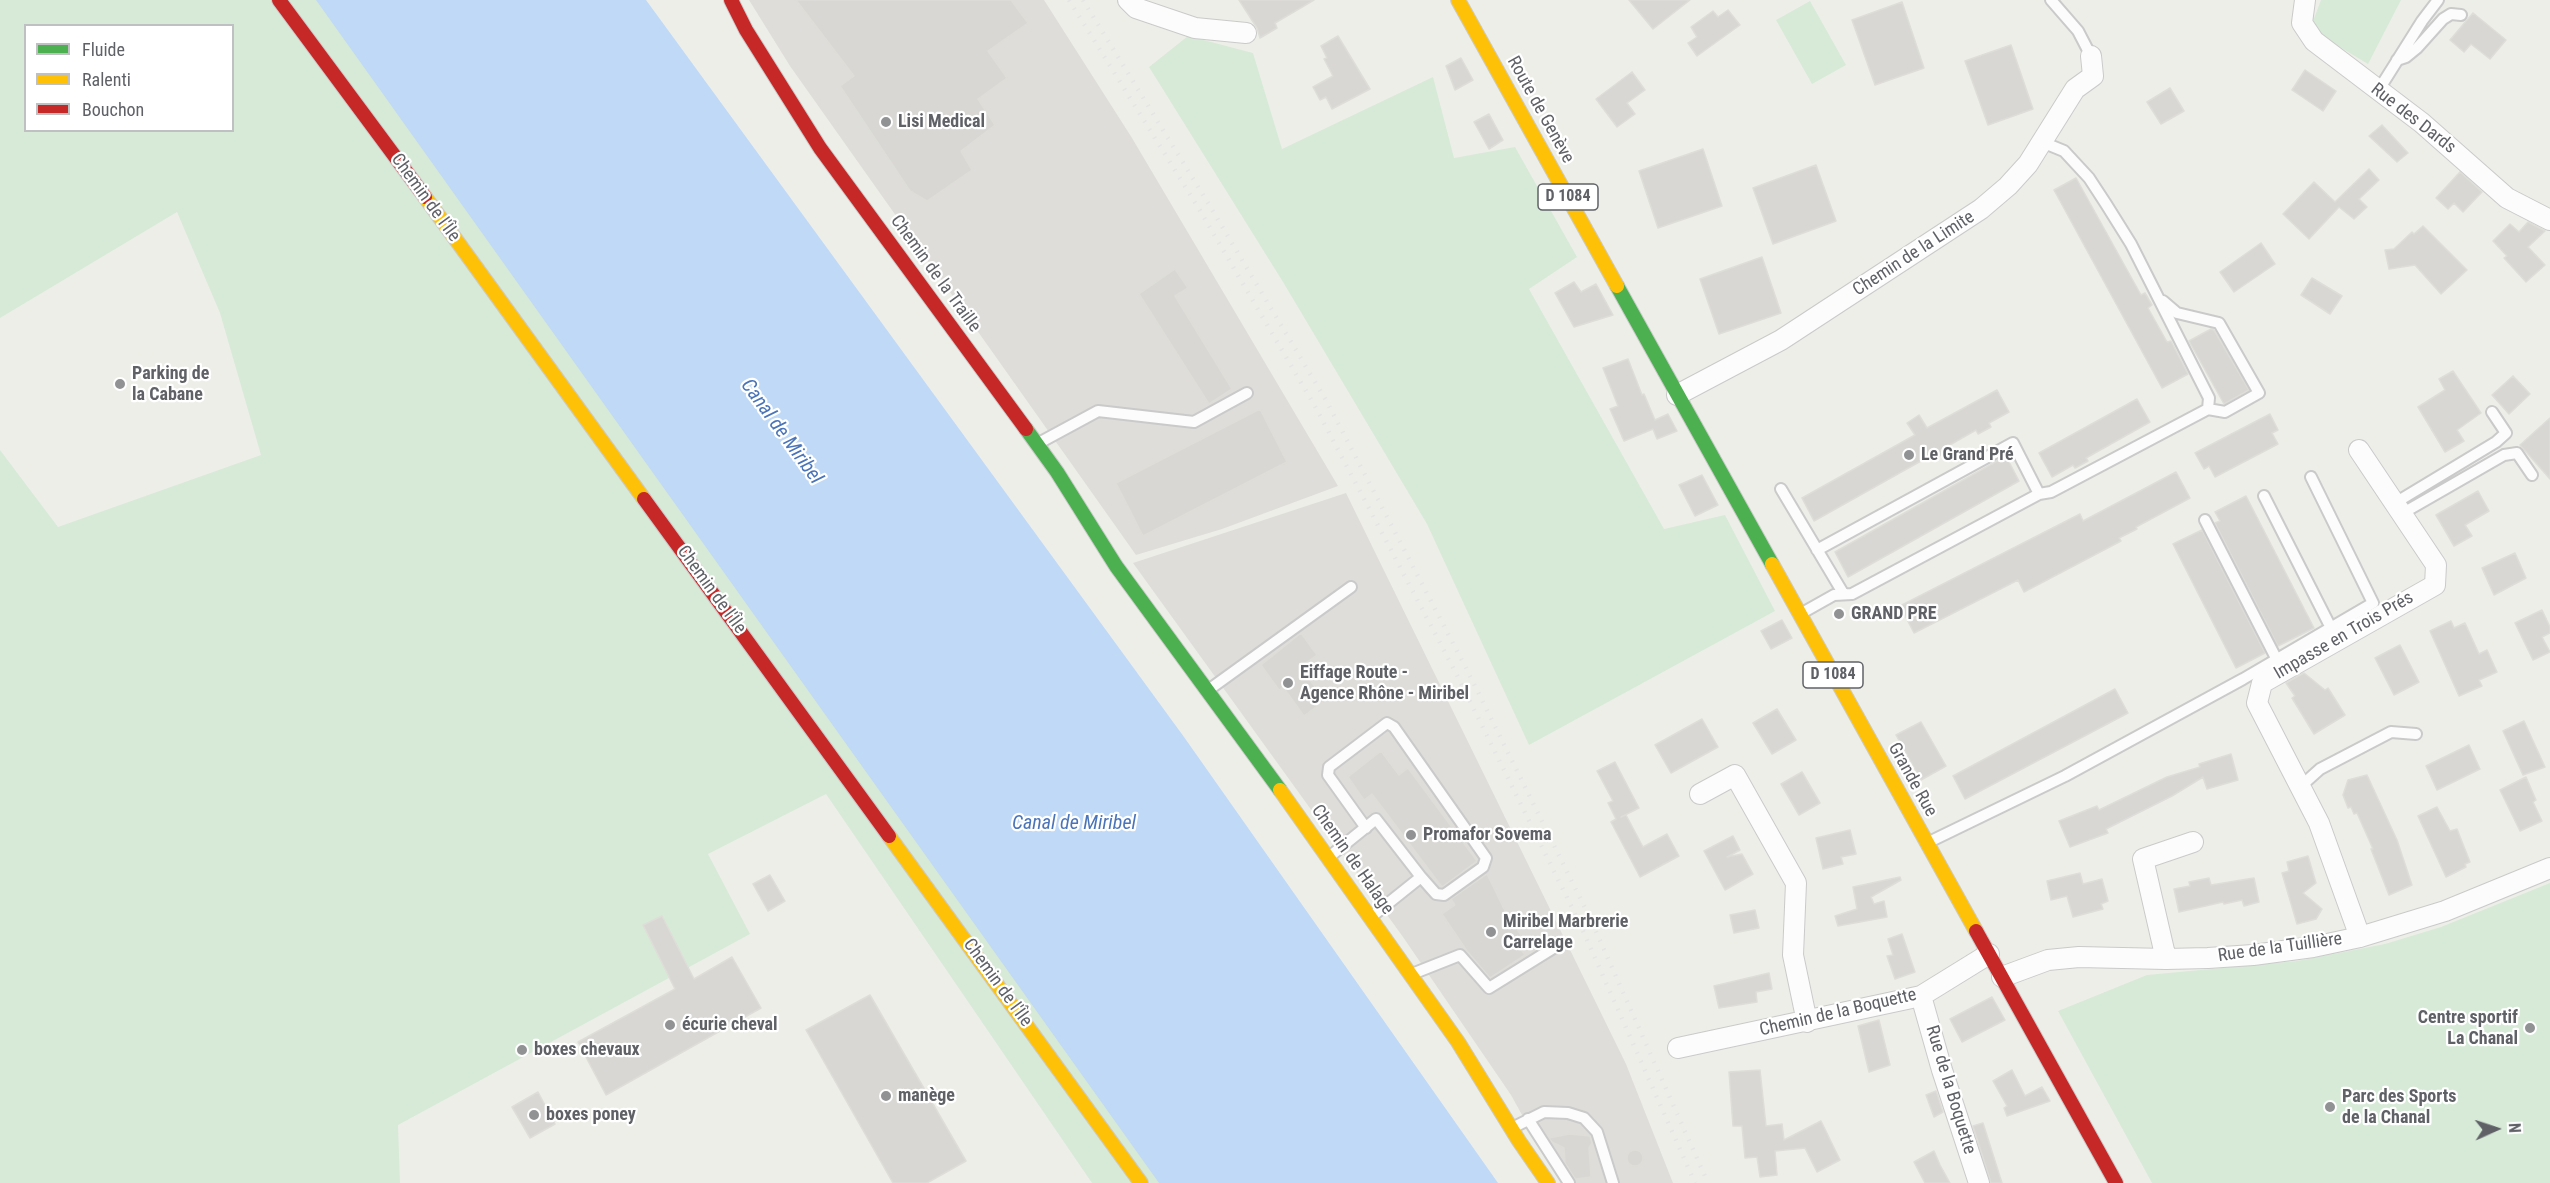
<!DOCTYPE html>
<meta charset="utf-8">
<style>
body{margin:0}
#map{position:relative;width:2550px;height:1183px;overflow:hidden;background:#eeeee9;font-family:"Roboto Condensed",sans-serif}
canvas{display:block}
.legend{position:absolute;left:24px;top:24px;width:210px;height:108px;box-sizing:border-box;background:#fff;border:2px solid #bfc0c2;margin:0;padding:8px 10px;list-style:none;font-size:18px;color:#5f6167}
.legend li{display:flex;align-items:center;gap:12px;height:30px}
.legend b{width:30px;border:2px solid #bfc0c2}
.north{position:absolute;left:2466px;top:1099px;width:60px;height:60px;-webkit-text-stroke:4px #fff;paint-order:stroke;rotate:87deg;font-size:16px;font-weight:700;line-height:24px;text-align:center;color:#5f6167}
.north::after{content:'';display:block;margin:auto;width:21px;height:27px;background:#5f6167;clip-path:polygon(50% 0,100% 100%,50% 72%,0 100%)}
</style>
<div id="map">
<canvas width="2550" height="1183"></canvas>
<ul class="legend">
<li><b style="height:8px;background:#4caf50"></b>Fluide</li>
<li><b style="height:8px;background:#ffc107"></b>Ralenti</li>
<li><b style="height:8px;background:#c62828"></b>Bouchon</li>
</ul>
<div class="north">N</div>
</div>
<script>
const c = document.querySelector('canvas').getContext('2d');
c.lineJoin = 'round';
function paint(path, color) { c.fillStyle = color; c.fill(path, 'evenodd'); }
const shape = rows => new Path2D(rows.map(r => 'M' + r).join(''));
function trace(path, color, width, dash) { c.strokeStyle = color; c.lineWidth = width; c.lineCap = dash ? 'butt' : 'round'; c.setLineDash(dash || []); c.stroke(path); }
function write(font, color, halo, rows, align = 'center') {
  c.font = font + ' "Roboto Condensed",sans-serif'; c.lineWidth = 4.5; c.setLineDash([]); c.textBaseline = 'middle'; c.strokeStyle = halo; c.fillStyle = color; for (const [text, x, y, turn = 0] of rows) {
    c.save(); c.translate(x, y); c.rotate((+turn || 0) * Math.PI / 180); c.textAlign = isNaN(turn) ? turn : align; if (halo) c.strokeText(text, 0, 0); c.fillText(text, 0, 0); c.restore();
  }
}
const industrial = shape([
 [749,0,1044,0,1132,138,1338,486,1222,529,1136,555,790,66],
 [1346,493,1626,1064,1673,1183,1566,1183,1542,1151,1511,1095,1403,937,1133,563]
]);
const green = shape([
 [0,0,318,0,1165,1183,1092,1183,826,794,708,854,750,934,398,1125,400,1183,0,1183,0,450,58,527,261,455,220,313,177,212,0,318],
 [26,26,232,26,232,130,26,130],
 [2321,0,2401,0,2368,64,2310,29],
 [1810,1,1846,65,1812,84,1776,20],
 [1188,36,1253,53,1282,149,1433,77,1454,158,1515,147,1577,257,1529,289,1664,529,1725,515,1775,611,1529,745,1427,524,1283,282,1149,67],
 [2550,883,2550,1183,2152,1183,2058,1011,2147,975,2297,961,2385,944,2441,927]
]);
const water = shape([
 [316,0,646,0,1184,737,1498,1183,1159,1183]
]);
const building = shape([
 [796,0,1011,0,1028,23,988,51,1007,78,978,99,995,125,961,151,972,170,927,201,910,191,840,86,854,76,796,0],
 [1239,0,1314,0,1275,23,1277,28,1260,38,1257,28,1239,0],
 [1629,0,1690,0,1653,29,1629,0],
 [1902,2,1924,68,1875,85,1852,20,1902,2],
 [1728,10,1740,25,1697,56,1688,43,1697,37,1691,27,1713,11,1718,17,1728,10],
 [2473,13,2506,40,2490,59,2471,44,2464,52,2450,40,2473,13],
 [1338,36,1370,89,1332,109,1326,97,1320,100,1313,87,1333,76,1324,59,1327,58,1321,46,1338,36],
 [2011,45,2033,109,1988,125,1965,61,2011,45],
 [1461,58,1473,80,1455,90,1446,66,1461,58],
 [2305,70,2336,91,2323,111,2292,90,2305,70],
 [1632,72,1645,90,1627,103,1635,114,1617,127,1596,99,1632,72],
 [2170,88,2184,111,2161,124,2147,102,2170,88],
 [1489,114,1503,140,1489,149,1474,122,1489,114],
 [2382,125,2408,153,2397,162,2369,136,2382,125],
 [1703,149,1722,206,1658,228,1639,171,1703,149],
 [1816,165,1836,221,1773,244,1753,188,1816,165],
 [2369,169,2379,180,2359,199,2367,207,2354,219,2339,207,2309,239,2283,214,2314,182,2335,202,2369,169],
 [2460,172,2482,192,2463,212,2454,203,2448,209,2436,198,2460,172],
 [2076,178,2141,295,2145,293,2152,305,2148,308,2167,342,2171,341,2188,374,2162,388,2054,190,2076,178],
 [2528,222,2545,231,2528,247,2545,265,2526,282,2504,258,2507,256,2493,241,2510,224,2519,232,2528,222],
 [2423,226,2467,270,2441,294,2415,265,2389,269,2385,250,2394,249,2412,232,2414,234,2423,226],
 [2261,243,2275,264,2234,292,2220,272,2261,243],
 [1762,257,1781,313,1719,334,1700,279,1762,257],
 [1175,269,1188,288,1175,296,1232,389,1209,404,1139,294,1175,269],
 [2312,278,2342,296,2330,314,2301,295,2312,278],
 [1574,282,1581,292,1596,284,1613,315,1574,327,1555,293,1574,282],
 [2211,329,2214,330,2249,390,2224,404,2189,341,2211,329],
 [1628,359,1642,395,1644,394,1655,420,1668,414,1677,431,1657,439,1653,429,1624,441,1610,409,1618,406,1603,368,1628,359],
 [2453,371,2481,413,2457,430,2464,441,2445,452,2418,407,2445,390,2439,379,2453,371],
 [2513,376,2530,394,2509,414,2492,395,2513,376],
 [1997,390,2009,412,1989,423,1991,427,1978,434,1976,430,1941,450,1943,454,1930,461,1928,457,1814,521,1802,498,1915,435,1907,423,1919,415,1927,428,1997,390],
 [2137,399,2150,422,2086,458,2088,461,2075,468,2073,465,2052,477,2039,453,2137,399],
 [1260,409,1287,462,1143,536,1116,483,1260,409],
 [2270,414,2278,430,2272,433,2278,444,2215,477,2209,466,2204,469,2195,453,2270,414],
 [2550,418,2550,479,2520,445,2550,418],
 [2006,456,2019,481,1848,577,1835,552,2006,456],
 [2176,472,2190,498,2136,527,2137,529,2119,538,2121,541,2024,592,2018,580,1914,633,1900,606,2080,514,2083,521,2176,472],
 [1702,475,1718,505,1695,516,1679,485,1702,475],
 [2478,491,2489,511,2465,525,2472,536,2454,546,2436,515,2478,491],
 [2246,496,2314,628,2278,646,2215,523,2220,521,2215,512,2246,496],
 [2202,530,2265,653,2236,668,2173,544,2202,530],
 [2515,553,2526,578,2494,595,2482,568,2515,553],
 [2542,610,2550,627,2550,633,2542,637,2550,652,2533,660,2515,623,2542,610],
 [1782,620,1792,638,1771,649,1761,631,1782,620],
 [2451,621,2454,628,2465,623,2479,654,2487,650,2497,672,2479,680,2482,686,2459,696,2430,631,2451,621],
 [1301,633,1317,655,1300,667,1325,700,1304,716,1283,687,1279,690,1261,665,1301,633],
 [2400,645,2419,682,2394,695,2375,658,2400,645],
 [2304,673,2325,690,2328,688,2345,715,2314,734,2292,698,2295,696,2286,683,2304,673],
 [2115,689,2128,713,1965,799,1953,776,2115,689],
 [1777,709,1796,740,1772,754,1753,723,1777,709],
 [1702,719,1718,747,1671,773,1655,745,1702,719],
 [2524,721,2545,767,2523,775,2503,731,2524,721],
 [1921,722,1946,766,1921,780,1896,735,1921,722],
 [2469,745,2480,769,2437,790,2426,766,2469,745],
 [1381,751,1399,775,1408,768,1477,861,1442,887,1372,794,1364,800,1348,777,1381,751],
 [2231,754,2238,780,2207,789,2203,777,2172,796,2106,829,2108,833,2070,847,2059,821,2097,806,2099,810,2167,777,2200,767,2199,764,2231,754],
 [1615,762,1639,808,1621,817,1626,815,1643,847,1667,834,1679,856,1640,877,1611,822,1616,819,1608,803,1613,801,1597,771,1615,762],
 [1802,772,1820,803,1799,815,1781,784,1802,772],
 [2367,775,2397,840,2412,885,2389,895,2371,849,2373,849,2357,813,2354,814,2351,807,2348,808,2343,795,2348,780,2367,775],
 [2526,777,2536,800,2533,802,2542,821,2520,831,2500,790,2526,777],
 [2437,807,2450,831,2457,829,2470,862,2465,864,2466,867,2446,877,2418,816,2437,807],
 [1850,830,1856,854,1841,857,1843,864,1823,869,1816,838,1850,830],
 [1733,836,1740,850,1727,857,1742,854,1753,874,1725,890,1704,851,1733,836],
 [2308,856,2316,883,2303,893,2322,909,2316,919,2297,924,2282,873,2289,871,2287,862,2308,856],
 [2080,873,2083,884,2102,879,2108,901,2101,904,2103,909,2073,917,2067,896,2051,900,2047,881,2080,873],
 [1487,874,1507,915,1521,935,1514,940,1525,955,1490,978,1467,951,1442,914,1455,905,1451,899,1487,874],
 [770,875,785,901,768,911,753,884,770,875],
 [1900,877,1901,880,1871,897,1874,904,1884,901,1887,917,1838,926,1835,916,1857,909,1853,887,1900,877],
 [2209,878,2211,885,2254,878,2259,902,2244,906,2242,900,2224,904,2223,902,2179,912,2174,889,2190,886,2189,882,2209,878],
 [1755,910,1759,928,1734,933,1730,915,1755,910],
 [662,916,694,979,732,957,761,1008,606,1095,578,1042,675,989,643,925,662,916],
 [1902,934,1915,972,1895,979,1887,956,1893,955,1888,939,1902,934],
 [1769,973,1772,989,1756,992,1757,1002,1719,1008,1714,986,1769,973],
 [870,995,966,1161,927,1183,893,1183,806,1030,870,995],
 [1992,997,2005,1020,1962,1042,1950,1019,1992,997],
 [1879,1020,1890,1065,1869,1072,1858,1026,1879,1020],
 [1760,1070,1766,1126,1782,1124,1784,1140,1821,1121,1840,1160,1817,1172,1805,1148,1775,1151,1777,1175,1760,1177,1757,1157,1745,1158,1742,1126,1733,1126,1729,1072,1760,1070],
 [2012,1070,2025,1096,2042,1087,2050,1101,2007,1116,2004,1108,2007,1106,1993,1081,2012,1070],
 [1936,1091,1943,1112,1934,1117,1926,1095,1936,1091],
 [538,1092,555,1124,530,1138,512,1107,538,1092],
 [1983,1123,2002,1183,1991,1183,1973,1126,1983,1123],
 [1569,1134,1590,1136,1592,1143,1589,1148,1591,1177,1575,1179,1565,1163,1564,1148,1552,1142,1549,1138,1569,1134],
 '1627 1158a8 8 0 1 1 16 0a8 8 0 1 1-16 0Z',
 [1934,1151,1940,1165,1950,1183,1925,1183,1914,1162,1934,1151]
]);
const lane = shape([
 [2051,0,2078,31,2091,56],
 [2397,60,2406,57,2417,48,2443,19,2451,14,2461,15],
 [2378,91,2422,21,2438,0],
 [2163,301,2177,313,2219,323,2259,393,2225,412,2208,409],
 [1037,444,1098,411,1194,422,1247,393],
 [1781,489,1843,593],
 [2039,494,2051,492,2208,409,2209,398,2131,244,2106,204,2089,178,2064,151,2042,142],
 [2264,496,2331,628],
 [2395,503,2496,442,2506,433,2492,412],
 [2403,513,2504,455,2517,453,2532,475],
 [2205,520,2277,660],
 [1802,613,1834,595,1852,594,2039,494,2013,443,1817,550],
 [1207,691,1351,587],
 [2300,787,2320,769,2391,732,2416,734],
 [1366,828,1328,775,1329,767,1387,723,1394,727,1486,858,1483,867,1444,895,1436,894,1421,877],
 [1929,842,2065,776,2243,679,2373,603,2311,477],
 [1329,857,1376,819,1421,877,1371,917],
 [1412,974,1460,955,1489,988,1555,947],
 [1528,1119,1569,1183],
 [1512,1128,1544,1112,1568,1113,1584,1118,1597,1132,1613,1183]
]);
const street = shape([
 [1128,0,1136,8,1195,28,1246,33],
 [2305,0,2302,23,2314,41,2422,123,2507,198,2550,220],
 [1677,395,1781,340,1981,209,2008,186,2028,164,2075,89,2093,76,2091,56],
 [2359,450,2436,565,2435,585,2262,683,2257,703,2319,823,2360,937],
 [1700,794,1735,775,1796,883,1793,955,1807,1022],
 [2166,959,2143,859,2193,842],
 [2002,977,2048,960,2079,957,2166,959,2208,958,2253,955,2313,947,2360,937,2445,911,2550,868],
 [1921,996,1942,1070,1979,1183],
 [1678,1048,1921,996,1989,954]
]);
const fast = shape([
 [1617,286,1772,564],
 [1026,429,1057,472,1116,566,1280,790]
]);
const slow = shape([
 [1458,0,1617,286],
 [425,197,644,499],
 [1772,564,1976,931],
 [1280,790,1458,1042,1519,1141,1548,1183],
 [889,836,1141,1183]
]);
const jam = shape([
 [279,0,425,197],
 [731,0,746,30,820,148,1026,429],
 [644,499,889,836],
 [1976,931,2116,1183]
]);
const rail = shape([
 [1069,0,1199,209,1316,408,1458,677,1579,922,1695,1183],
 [1083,0,1208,203,1327,402,1468,672,1589,916,1708,1183]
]);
const markers = [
 [886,122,6,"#919294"],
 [120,384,6,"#919294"],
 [1909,455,6,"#919294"],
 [1839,614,6,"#919294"],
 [1288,683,6,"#919294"],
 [1411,835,6,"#919294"],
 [1491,932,6,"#919294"],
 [670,1025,6,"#919294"],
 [2530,1028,6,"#919294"],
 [522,1050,6,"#919294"],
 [886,1096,6,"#919294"],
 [2330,1107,6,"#919294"],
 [534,1115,6,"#919294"]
];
const shields = [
 [1568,197,60],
 [1833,675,60]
];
const shieldNames = [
 ["D 1084",1568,197],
 ["D 1084",1833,675]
];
const streetNames = [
 ["Route de Genève",1540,110,61],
 ["Rue des Dards",2413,119,38],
 ["Chemin de l'Île",425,198,54],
 ["Chemin de la Limite",1914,254,-33],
 ["Chemin de la Traille",935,274,54],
 ["Chemin de l'Île",711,590,54],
 ["Impasse en Trois Prés",2344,636,-30],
 ["Grande Rue",1912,780,61],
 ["Chemin de Halage",1352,860,55],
 ["Rue de la Tuillière",2280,948,-8],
 ["Chemin de l'Île",997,983,54],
 ["Chemin de la Boquette",1838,1013,-13],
 ["Rue de la Boquette",1950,1090,73]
];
const poiNames = [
 ["Lisi Medical",898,122],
 ["Parking de",132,374],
 ["la Cabane",132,395],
 ["Le Grand Pré",1921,455],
 ["GRAND PRE",1851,614],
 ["Eiffage Route -",1300,673],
 ["Agence Rhône - Miribel",1300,694],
 ["Promafor Sovema",1423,835],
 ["Miribel Marbrerie",1503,922],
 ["Carrelage",1503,943],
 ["Centre sportif",2518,1018,"right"],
 ["La Chanal",2518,1039,"right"],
 ["écurie cheval",682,1025],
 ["boxes chevaux",534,1050],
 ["manège",898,1096],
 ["Parc des Sports",2342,1097],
 ["de la Chanal",2342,1118],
 ["boxes poney",546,1115]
];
const waterNames = [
 ["Canal de Miribel",781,432,54],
 ["Canal de Miribel",1074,824]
];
paint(industrial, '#deddd9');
paint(green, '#d7ead7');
paint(water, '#bfd9f6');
paint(building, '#d8d7d4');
trace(building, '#deddd8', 1.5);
trace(lane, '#cacaca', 14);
trace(street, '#cacaca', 22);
trace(fast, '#cbcbcb', 16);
trace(slow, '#cbcbcb', 16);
trace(jam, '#cbcbcb', 16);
trace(lane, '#fcfcfc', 10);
trace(street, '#fcfcfc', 20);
trace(fast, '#4caf50', 14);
trace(slow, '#ffc107', 14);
trace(jam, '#c62828', 14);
trace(rail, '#e4e5e4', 4.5, [1.5, 8]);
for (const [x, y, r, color] of markers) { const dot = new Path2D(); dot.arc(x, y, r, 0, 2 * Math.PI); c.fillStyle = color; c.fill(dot); trace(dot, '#fff', 2); }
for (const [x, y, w] of shields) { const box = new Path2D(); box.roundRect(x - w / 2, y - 13, w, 26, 4.5); c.fillStyle = '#fff'; c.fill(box); trace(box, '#5f6167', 1.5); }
write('bold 16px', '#5f6167', null, shieldNames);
write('18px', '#5f6167', '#fff', streetNames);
write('bold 18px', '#5f6167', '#fff', poiNames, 'left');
write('italic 20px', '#4a74b8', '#fff', waterNames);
</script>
